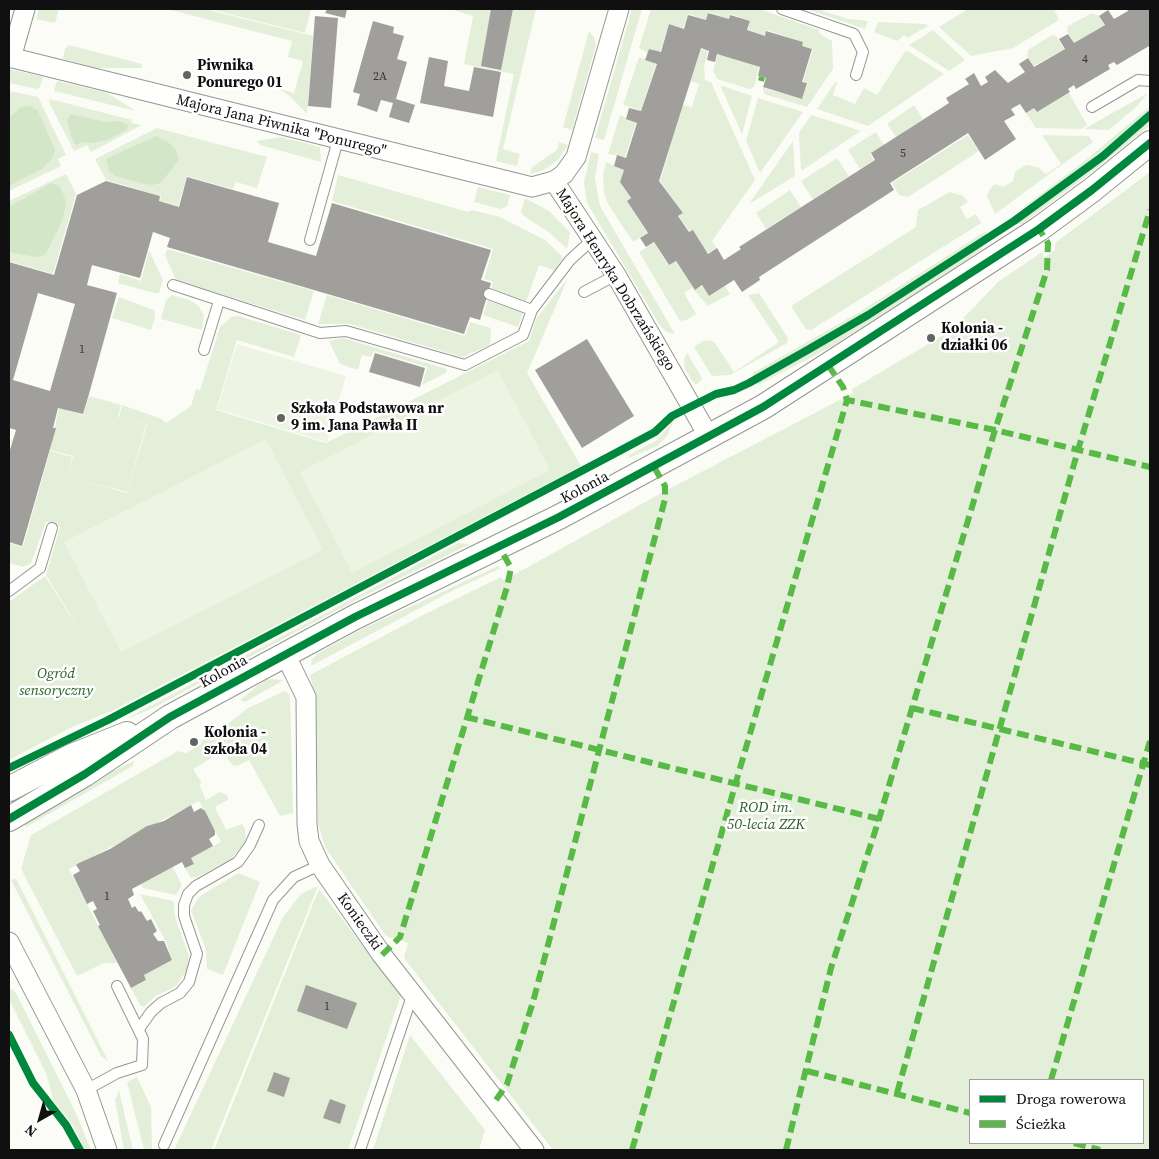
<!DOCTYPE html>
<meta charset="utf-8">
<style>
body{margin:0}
#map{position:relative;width:1159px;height:1159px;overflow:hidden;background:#fcfcf7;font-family:"Source Serif 4",serif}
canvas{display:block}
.frame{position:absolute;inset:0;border:10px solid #101010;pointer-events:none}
.legend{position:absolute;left:969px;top:1079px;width:175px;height:65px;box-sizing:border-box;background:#fff;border:1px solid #9f9f9f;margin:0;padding:6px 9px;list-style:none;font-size:15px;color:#101010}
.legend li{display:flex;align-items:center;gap:10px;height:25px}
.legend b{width:25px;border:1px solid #9f9f9f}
.north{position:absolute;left:15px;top:1094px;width:50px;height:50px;-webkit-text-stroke:4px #fff;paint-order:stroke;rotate:218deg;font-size:14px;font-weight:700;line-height:20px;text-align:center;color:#101010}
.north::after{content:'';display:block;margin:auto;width:18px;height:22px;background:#101010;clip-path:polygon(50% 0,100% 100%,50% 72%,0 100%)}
</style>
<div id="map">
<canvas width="1159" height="1159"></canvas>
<div class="frame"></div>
<ul class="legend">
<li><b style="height:6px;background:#00873e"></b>Droga rowerowa</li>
<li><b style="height:6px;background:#58b947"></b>Ścieżka</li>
</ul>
<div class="north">N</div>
</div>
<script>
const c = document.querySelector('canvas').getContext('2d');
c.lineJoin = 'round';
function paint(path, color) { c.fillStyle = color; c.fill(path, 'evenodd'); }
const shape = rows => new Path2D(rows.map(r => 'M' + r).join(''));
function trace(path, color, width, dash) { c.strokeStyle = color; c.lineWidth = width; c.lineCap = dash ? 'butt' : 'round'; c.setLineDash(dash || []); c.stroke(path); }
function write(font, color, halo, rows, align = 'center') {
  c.font = font + ' "Source Serif 4",serif'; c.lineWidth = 5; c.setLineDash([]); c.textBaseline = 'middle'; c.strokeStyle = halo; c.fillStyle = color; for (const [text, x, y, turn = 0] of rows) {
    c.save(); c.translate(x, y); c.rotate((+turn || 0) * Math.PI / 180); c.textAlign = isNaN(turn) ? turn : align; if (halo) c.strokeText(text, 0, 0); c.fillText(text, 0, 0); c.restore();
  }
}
const green = shape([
 [39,9,59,9,55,23,36,19],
 [167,9,204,9,313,36,307,114,291,97,279,89,294,93,303,61,288,57,292,41],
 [209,9,311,9,305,33],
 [450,9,536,9,503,149,520,154,517,166,496,161,514,74,464,64,473,16],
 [632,9,642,9,604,140,595,138],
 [651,9,759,9,819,30,820,34,832,41,833,69,807,107,764,94,763,88,802,99,807,83,803,81,813,49,802,46,803,42,767,30,765,36,748,30,750,21,730,14,729,19,708,12,706,20,688,14,683,28,669,24,660,52,649,49,648,53,639,48],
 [806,9,817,9,848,19,868,21,865,29],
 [968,9,1054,9,1059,20,1013,48,971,56,939,27],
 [1092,13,1099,16,1104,25,1074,43,1067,31,1068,26],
 [878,22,926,24,928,26,907,38,904,35,897,41,874,32],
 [933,30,965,60,949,71,909,45],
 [589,31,594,37,596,45,572,130,563,127],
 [1052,35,1057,37,1064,49,1034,66,1027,56,1028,50],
 [69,45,142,64,142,68,97,68,63,59,65,49],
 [701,49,708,51,704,67,705,80,711,82,755,180,712,241,716,248,708,253,693,230,690,232,679,216,683,213,660,181,683,105,692,107,699,84,691,81],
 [906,50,944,74,868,126,817,109,836,81,837,83,833,95,855,104,864,88,877,95],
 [718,54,759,67,754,87,750,89,717,79,713,70],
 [639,57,656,64,641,110,623,105],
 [9,69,43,77,40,87,37,89,9,83],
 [57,81,107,93,136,111,54,91],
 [720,85,752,96,742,134],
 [9,91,38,97,66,155,58,159,61,166,9,191],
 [1069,93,1087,125,1081,129,1036,128,1026,113,1034,108,1037,112],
 [1148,93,1137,106,1109,130,1084,129],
 [758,98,803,112,760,173,746,141],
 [50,99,132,120,131,123,142,125,91,152,87,145,74,151,49,102],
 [914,105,923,119,896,137,887,124],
 [1150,106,1148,112,1123,134,1064,181,1013,215,1087,159],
 [620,115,636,123,625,157,608,154],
 [811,115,861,131,801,171,799,133],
 [1150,121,1148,127,1088,175,1022,224,1015,224,1083,176],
 [157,128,267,157,257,188,236,182,233,189,187,176,178,206,160,201,161,196,106,180,95,159],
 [876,132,884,145,870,154,874,160,860,169,848,150],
 [968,135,979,151,908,197,899,195,892,183],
 [1042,135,1089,136,1093,142,995,214,987,196,989,190,995,184,1004,187,1013,181,1015,172,1026,165,1037,167,1046,174,1061,164],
 [281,137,320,147,321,162,260,145,257,141],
 [793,141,795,176,751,203,751,201],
 [559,142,568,145,558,160,544,170,530,174,532,167,557,150],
 [591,152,599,154,595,178,600,206,675,334,667,332,661,327,587,203,584,182],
 [837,158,849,176,813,199,801,181],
 [606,162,624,170,620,182,630,198,627,201,647,233,633,242,608,204,604,193,603,175],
 [1150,172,1150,1150,553,1150,404,958,408,943,386,936,325,847,318,823,315,697,310,675,423,615,501,577,503,580,510,577,665,491,853,393,852,389,952,330,998,282,1042,252,1044,258,1055,250,1055,243],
 [970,1080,1143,1080,1143,1143,970,1143],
 [66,174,76,194,53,274,9,261,9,201],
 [338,175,468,212,472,210,500,217,545,240,563,257,556,271,539,265,526,302,491,289,493,282,484,279,493,249,332,201],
 [478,187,510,195,507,206,501,209,474,202],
 [790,190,801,207,766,229,756,213],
 [950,192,963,196,968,202,960,207,967,219,976,214,981,223,811,330,806,329,791,306,916,227,918,210],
 [525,198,549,211,570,232,567,249,550,233,524,216,521,212],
 [986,231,987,234,863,313,753,378,753,373,861,311],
 [654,243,668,265,675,261,695,290,702,286,709,296,725,286,730,294,708,306,692,288,684,293,696,314,686,320,680,321,639,252],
 [985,244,981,250,931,283,831,347,758,385,757,382,870,317],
 [167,249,314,291,305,320,176,280,165,255],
 [149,250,163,280,159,293,154,293,118,283,120,274,141,281],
 [568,278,527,373,581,466,112,711,70,728,9,760,9,602,45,576,85,639,46,575,60,527,46,522,31,563,24,567,9,563,9,543,23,547,50,451,72,457,68,476,73,456,50,450,59,408,83,415,89,396,121,405,118,417,146,425,127,492,77,479,127,493,147,425,119,417,122,405,162,419,166,423,191,406,196,389,200,390,220,327,231,317,238,316,301,335,294,357,237,340,216,410,326,443,529,341,536,319],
 [759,293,788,338,787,343,730,375,712,376,694,347,703,341,710,340,715,343,734,372,779,342,748,295],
 [172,295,192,301,199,307,204,315,202,330,161,319,166,300],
 [327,295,465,336,470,322,491,328,490,345,462,357,350,324,318,324],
 [119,297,154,310,155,317,151,330,112,318],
 [488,300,523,312,518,327,483,315],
 [343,338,447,369,446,373,422,385,427,367,374,351,371,357,362,355,358,370,340,364,329,341],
 [687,353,702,378,701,381,695,385,685,369,684,360],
 [674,420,667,436,657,446,629,458,629,455,657,440],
 [458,543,470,544,364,596,151,709,122,721],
 [498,566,501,568,452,591,311,666,312,659,320,652,362,629],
 [268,679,284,680,245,702,240,700,258,685],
 [285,691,290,695,293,813,280,816,249,760,237,766,232,765,223,751,193,769,202,783,199,784,206,800,220,792,227,795,228,800,215,807,226,830,242,824,245,829,246,841,231,859,197,877,191,878,185,868,194,864,191,858,221,842,199,801,69,869,117,963,104,963,77,976,21,869,31,835,178,751,186,753,200,745,203,738,225,726,248,708],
 [134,761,133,766,26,827,23,823,87,783],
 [173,867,182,885,176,895,143,888,141,884],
 [238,873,260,882,223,975,207,969,206,950,191,910,199,897],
 [15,879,17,880,108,1061,101,1056,11,880],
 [318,886,211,1150,174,1150,283,917,301,894],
 [319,889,401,995,348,1150,214,1150],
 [140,894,174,901,175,917,189,956,188,968,176,986,156,996,144,1007,140,1005,131,988,146,981,144,975,172,960,166,942],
 [9,987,16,993,75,1111,91,1150,85,1150,73,1125,54,1102,46,1073,9,999],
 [410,1035,485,1130,479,1150,373,1150],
 [137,1077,151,1107,152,1150,144,1150,127,1082],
 [119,1090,126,1121,133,1150,124,1150,115,1100]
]);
const forest = shape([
 [31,106,38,111,55,150,53,157,42,169,9,186,9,118,21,107],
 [70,114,106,122,119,121,128,125,127,130,106,140,93,143,83,142,76,145,72,138,67,120],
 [156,136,167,141,176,150,179,159,161,183,152,185,141,183,115,176,109,171,106,159],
 [51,183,59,186,64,195,66,205,61,223,45,255,35,257,9,252,9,207]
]);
const pitch = shape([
 [237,344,346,376,327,442,217,409],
 [498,370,550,470,352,573,300,472],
 [266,439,323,550,121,652,64,542]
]);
const building = shape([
 [327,9,347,9,345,18,325,13],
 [491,9,513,9,501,70,481,66],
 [1127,9,1150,9,1149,46,1117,65,1114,62,1108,65,1110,69,1076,89,1074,85,1068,89,1070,92,1037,112,1034,108,1026,113,1020,104,1011,109,1015,115,1004,121,1016,139,985,160,968,133,890,183,894,190,759,277,760,280,742,292,734,280,709,296,702,285,695,290,676,261,669,265,654,242,646,247,640,238,648,233,627,201,631,198,620,182,624,170,614,166,617,155,626,158,637,123,626,119,629,108,641,111,657,64,645,60,649,49,661,52,669,24,684,29,688,15,706,20,708,13,729,19,730,15,750,21,747,30,765,36,766,31,803,42,802,46,812,49,802,82,807,83,802,99,763,87,766,78,758,76,760,67,717,54,715,62,707,60,709,51,701,48,659,181,683,213,678,216,689,232,693,230,708,254,717,248,724,260,741,249,739,247,875,160,871,153,949,103,946,98,969,84,965,79,974,73,981,86,988,82,985,77,995,70,1008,83,1025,72,1019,64,1028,58,1034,67,1065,49,1059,39,1068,34,1074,43,1105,25,1099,16,1108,10,1114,19,1128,11],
 [315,16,338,18,331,108,308,106],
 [373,21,394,27,393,33,404,36,397,59,407,62,396,99,415,105,409,123,389,117,393,103,381,100,377,112,357,105,360,94,353,92],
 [429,57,448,61,444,86,469,91,474,67,501,72,493,117,420,103],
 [187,177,279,203,268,242,316,256,332,203,491,250,481,280,491,283,480,320,470,317,464,334,167,247,170,238,153,232,140,278,92,265,87,285,117,293,89,394,83,414,58,408,53,428,56,428,22,546,9,542,9,453,16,430,9,428,9,262,54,275,77,195,106,181,160,196,159,201,179,207],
 [38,293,75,304,50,391,13,380],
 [587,339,634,416,582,448,535,370],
 [375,353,425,368,420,387,369,372],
 [191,805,194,812,201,808,205,811,215,831,215,835,209,839,213,846,191,858,194,864,185,868,182,862,132,889,134,895,128,899,132,908,135,906,139,912,141,911,147,921,151,919,157,931,153,934,158,941,164,941,172,960,144,975,146,980,131,988,98,926,100,925,93,911,97,909,93,901,87,904,73,875,80,871,76,865,79,863,110,849,147,826,164,821],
 [306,985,357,1003,347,1029,297,1011],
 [274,1072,290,1078,284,1097,267,1091],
 [330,1099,346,1105,340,1124,323,1118]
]);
const service = shape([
 [782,9,854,34,863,52,856,75],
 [1092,107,1138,80,1150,81],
 [310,240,338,140],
 [173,285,320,333,346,331,465,365,523,335,532,310,570,260,593,239],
 [584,292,616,275],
 [489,294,532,310],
 [204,350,219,301],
 [9,591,40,568,52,528],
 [139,1029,151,1012,161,1003,180,993,189,982,197,954,184,916,184,905,188,894,196,886,238,862,250,845,259,825],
 [86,1090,117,1073,142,1065,143,1039,117,986],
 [164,1145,273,900,294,877,320,865],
 [360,1150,412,996]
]);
const minor = shape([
 [9,57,532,187,554,181,564,174,576,157,619,9],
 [11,58,25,9],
 [554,181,616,275,709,437],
 [285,654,306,697,307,824,309,841,320,865,382,955,534,1150],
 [9,942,86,1090,107,1150]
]);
const tertiary = shape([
 [9,789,72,756,127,734],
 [9,819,85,774,170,717,355,617,559,517,763,407,1039,229,1092,190,1150,143]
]);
const quiet = shape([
 [761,81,762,77],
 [828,365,843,387,847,400,995,430,1150,467],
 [912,708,1150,765],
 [466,717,879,819],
 [382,955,400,937,507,587,511,568,500,548],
 [807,1071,970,1113],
 [1051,1080,1150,741],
 [897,1093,1078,450,1150,210],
 [496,1100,507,1084,533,1002,665,499,665,486,654,467],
 [1074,1143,1100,1150],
 [632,1150,736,782,847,400],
 [786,1150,831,968,879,819,995,430,1047,270,1048,243,1039,229]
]);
const cycleway = shape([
 [9,768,108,720,610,456,655,432,672,416,716,394,734,390,749,383,804,352,868,315,1014,221,1103,156,1150,115],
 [9,819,85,774,170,717,355,617,559,517,763,407,1039,229,1092,190,1150,143],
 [9,1035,33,1083,66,1125,80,1150]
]);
const markers = [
 [187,75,5,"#636361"],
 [931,338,5,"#636361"],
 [281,418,5,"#636361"],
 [194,742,5,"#636361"]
];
const numberNames = [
 ["4",1085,60],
 ["2A",380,77],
 ["5",903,154],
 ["1",82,350],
 ["1",107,897],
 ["1",327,1007]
];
const poiNames = [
 ["Piwnika",197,66],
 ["Ponurego 01",197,83],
 ["Kolonia -",941,329],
 ["działki 06",941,346],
 ["Szkoła Podstawowa nr",291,409],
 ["9 im. Jana Pawła II",291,426],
 ["Kolonia -",204,733],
 ["szkoła 04",204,750]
];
const streetNames = [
 ["Majora Jana Piwnika \"Ponurego\"",281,126,14],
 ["Majora Henryka Dobrzańskiego",615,280,58],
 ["Kolonia",585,488,-28],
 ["Kolonia",224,672,-29],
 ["Konieczki",359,922,55]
];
const parkNames = [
 ["Ogród",56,674],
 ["sensoryczny",56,691],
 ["ROD im.",766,808],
 ["50-lecia ZZK",766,825]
];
paint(green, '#e3efd9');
paint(forest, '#d3e6c8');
paint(pitch, '#edf4e3');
paint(building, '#a09f9c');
trace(service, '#969694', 12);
trace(minor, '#969694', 21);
trace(tertiary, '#969694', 26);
trace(service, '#fffffe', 10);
trace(minor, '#fffffe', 19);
trace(tertiary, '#fffffe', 24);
trace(quiet, '#58b947', 6, [12, 6]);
trace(cycleway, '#00873e', 8);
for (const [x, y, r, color] of markers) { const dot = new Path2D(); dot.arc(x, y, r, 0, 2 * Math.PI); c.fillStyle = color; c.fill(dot); trace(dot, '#fff', 2); }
write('12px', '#343433', null, numberNames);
write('bold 15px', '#101010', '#fff', poiNames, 'left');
write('15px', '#101010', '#fff', streetNames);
write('italic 15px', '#2b6127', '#fff', parkNames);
</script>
